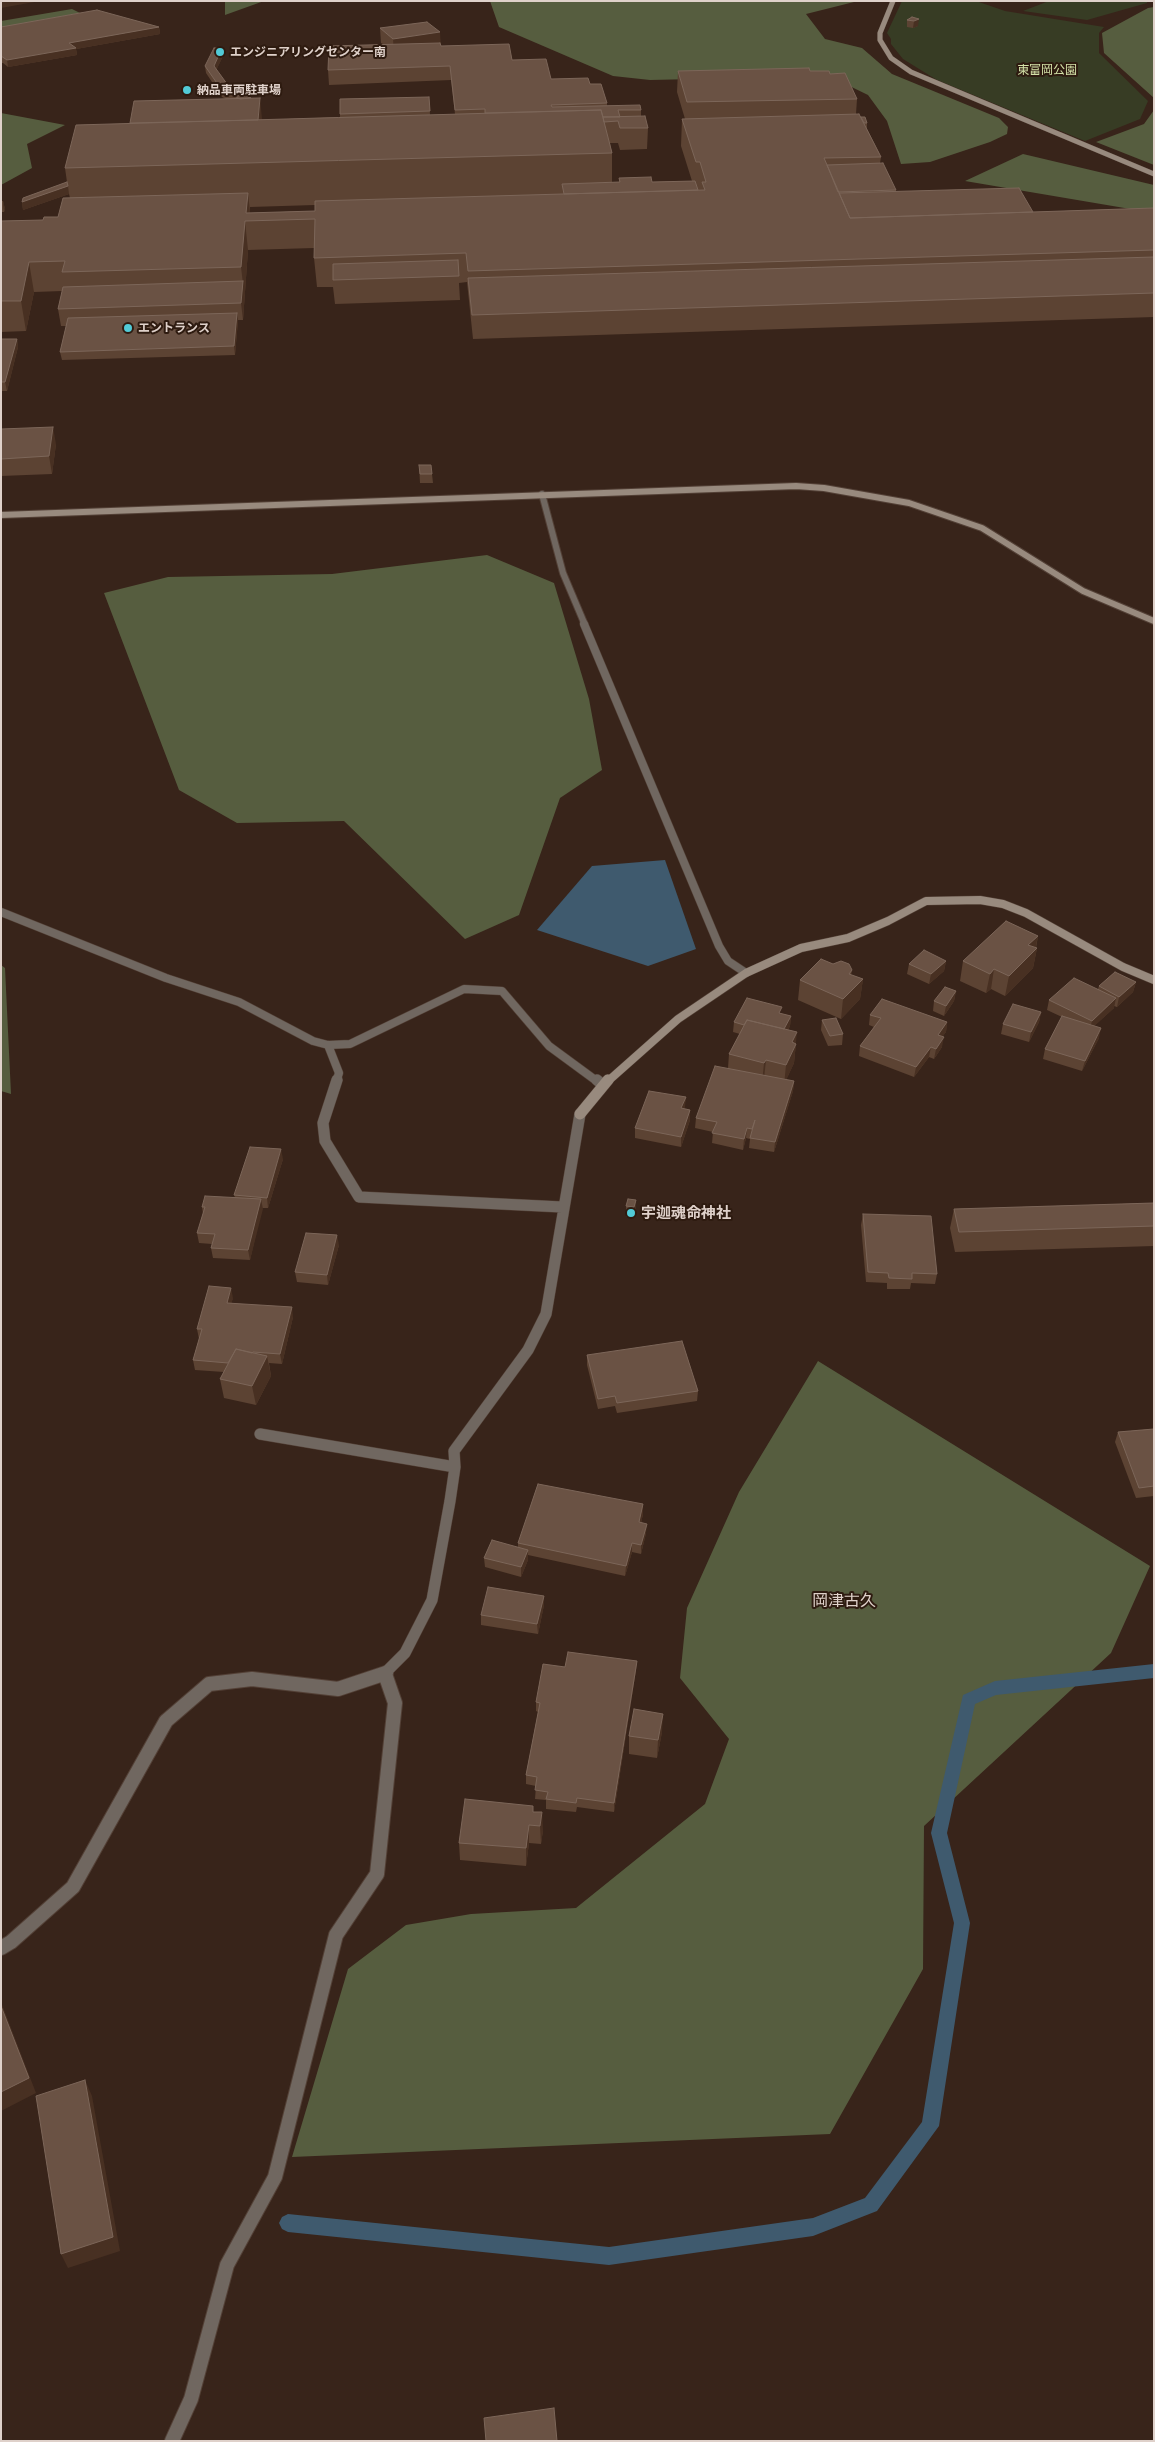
<!DOCTYPE html>
<meta charset="utf-8">
<style>
body{margin:0}
#map{position:relative;width:1155px;height:2442px;overflow:hidden;background:#38241a;font-family:Raleway,sans-serif}
canvas{display:block}
.frame{position:absolute;inset:0;border:2px solid #dfd1ca;pointer-events:none}
</style>
<div id="map">
<canvas width="1155" height="2442"></canvas>
<div class="frame"></div>
</div>
<script>
const c = document.querySelector('canvas').getContext('2d');
c.lineJoin = 'round';
function paint(path, color) { c.fillStyle = color; c.fill(path, 'evenodd'); }
const shape = rows => new Path2D(rows.map(r => 'M' + r).join(''));
function trace(path, color, width, dash) { c.strokeStyle = color; c.lineWidth = width; c.lineCap = dash ? 'butt' : 'round'; c.setLineDash(dash || []); c.stroke(path); }
function write(font, color, halo, rows, align = 'center') {
  c.font = font + ' Raleway,"Noto Sans JP",sans-serif'; c.lineWidth = 4; c.setLineDash([]); c.textBaseline = 'middle'; c.strokeStyle = halo; c.fillStyle = color; for (const [text, x, y, turn = 0] of rows) {
    c.save(); c.translate(x, y); c.rotate((+turn || 0) * Math.PI / 180); c.textAlign = isNaN(turn) ? turn : align; if (halo) c.strokeText(text, 0, 0); c.fillText(text, 0, 0); c.restore();
  }
}
const green = shape([
 [902,1,976,1,1005,11,1104,27,1099,33,1099,53,1148,101,1140,119,1085,141,937,80,903,59,891,44,891,39,887,33],
 [1049,1,1147,1,1147,3,1087,20,1023,11]
]);
const forest = shape([
 [225,1,264,1,225,15],
 [490,1,858,1,806,14,825,39,862,48,892,74,999,118,1008,127,1007,134,990,142,930,162,901,164,887,121,868,95,829,76,650,80,613,76,499,27],
 [1154,7,1154,98,1104,53,1102,33,1148,8],
 [72,9,80,13,1,28,1,21],
 [1154,110,1154,165,1096,142,1144,124],
 [1,113,65,125,27,144,32,168,1,185],
 [1023,154,1154,185,1154,213,965,181],
 [487,555,554,583,589,699,602,770,560,798,519,915,465,939,344,821,237,823,179,790,104,593,168,577,332,574],
 [1,965,5,968,11,1094,1,1091],
 [818,1361,1150,1566,1111,1653,924,1826,923,1969,830,2134,292,2157,348,1969,406,1925,471,1914,576,1908,705,1804,729,1739,680,1678,687,1608,739,1492]
]);
const water = shape([
 [665,860,696,949,648,966,537,930,592,866]
]);
const stream = shape([
 [1154,1664,1154,1678,996,1695,975,1704,947,1833,970,1923,939,2126,877,2211,813,2236,609,2265,288,2232,282,2229,279,2223,282,2217,288,2214,609,2247,813,2218,865,2198,922,2122,954,1923,931,1833,963,1695,995,1681,1154,1664]
]);
const streetFar3 = shape([
 [542,494,563,573,585,625]
]);
const streetFar2 = shape([
 [584,624,719,946,728,961,746,973],
 [1,912,166,978,239,1002,313,1041,328,1045,350,1044,464,989,502,991,549,1046,598,1082],
 [328,1045,339,1073,336,1082]
]);
const streetFar1 = shape([
 [337,1080,323,1123,325,1141,359,1197,562,1207],
 [597,1080,603,1085],
 [260,1434,455,1467],
 [384,1674,405,1653,432,1600,450,1501,455,1467,454,1451,528,1350,546,1314,580,1114]
]);
const street = shape([
 [1,1948,11,1942,73,1887,166,1721,209,1684,252,1679,338,1689,386,1673],
 [172,2441,191,2399,227,2265,275,2177,336,1935,377,1874,395,1703,385,1674]
]);
const secondaryFar3 = shape([
 [893,1,880,33,880,40,891,58,911,72,1154,174]
]);
const secondaryFar2 = shape([
 [1,515,796,486,824,488,909,503,982,528,1083,591,1154,621]
]);
const secondaryFar1 = shape([
 [607,1082,678,1019,746,973,801,948,848,938,888,921,926,901,980,900,1003,904,1026,913,1123,967,1154,980]
]);
const secondary = shape([
 [580,1114,608,1080]
]);
const wall = shape([
 [912,17,918,26,913,28,907,27,907,20],
 [1,27,159,27,160,34,76,49,77,55,8,67,3,63,1,63],
 [380,28,441,46,512,60,551,79,590,84,607,103,607,106,641,110,641,116,648,128,647,149,620,150,618,143,610,143,612,153,612,182,619,182,619,178,652,182,692,181,681,146,682,119,685,119,677,92,678,71,810,71,830,74,857,99,856,114,867,123,867,129,881,157,880,163,896,190,896,192,1033,212,1154,208,1154,317,473,339,467,282,459,283,460,300,335,304,333,287,317,287,314,258,314,248,248,250,243,320,238,320,235,355,62,360,60,352,66,326,61,326,58,309,62,291,34,292,26,331,1,332,1,221,43,220,58,217,70,198,69,194,23,210,22,202,67,182,65,168,130,123,226,99,222,97,206,73,205,66,222,48,223,56,216,70,230,88,262,120,340,117,340,114,429,97,430,115,455,114,451,80,329,85,328,70,383,44,381,43],
 [315,205,315,211,250,213,250,207],
 [1,201,3,201,5,209,4,212,1,212],
 [1,339,17,339,18,347,7,391,1,391],
 [1,429,56,444,52,474,1,476],
 [419,465,432,474,433,483,420,483],
 [1038,936,1036,948,1037,948,1033,968,1005,996,991,989,986,993,960,981,963,961],
 [946,961,944,971,929,984,907,974,909,964],
 [852,970,851,975,863,979,860,999,841,1019,798,1000,800,980],
 [1136,982,1133,992,1117,1007,1114,1006,1114,1008,1094,1026,1099,1038,1082,1071,1043,1059,1045,1049,1062,1017,1047,1010,1049,1000,1098,989,1099,986],
 [956,991,954,1001,944,1016,933,1011,934,1001],
 [1041,1012,1039,1022,1029,1042,1001,1034,1003,1024],
 [782,1014,791,1016,790,1026,788,1030,796,1043,794,1063,786,1080,794,1081,793,1091,774,1152,749,1148,750,1139,746,1138,743,1150,712,1143,713,1132,695,1128,696,1118,728,1068,729,1054,740,1034,733,1032,734,1022],
 [870,1015,947,1022,946,1032,942,1037,942,1047,934,1059,929,1057,914,1077,859,1056,860,1046,874,1027,869,1025],
 [822,1020,843,1034,842,1045,828,1046,821,1030],
 [686,1097,684,1109,690,1110,690,1120,681,1147,635,1138,635,1128],
 [283,1159,268,1208,262,1208,250,1260,213,1258,211,1248,212,1244,199,1243,197,1233,203,1214,202,1207,235,1197,234,1195],
 [636,1200,636,1210,634,1218,626,1217,626,1206],
 [1154,1203,1154,1246,955,1252,950,1228,954,1209],
 [863,1214,937,1274,935,1284,911,1283,910,1289,887,1289,887,1283,866,1282,861,1225],
 [339,1245,328,1285,297,1282,295,1272],
 [233,1298,231,1303,293,1317,282,1364,269,1363,271,1376,256,1405,224,1398,220,1379,224,1372,195,1370,193,1360,199,1339,197,1329],
 [587,1355,698,1391,697,1401,617,1413,615,1406,598,1409,587,1365],
 [1154,1429,1154,1496,1136,1498,1115,1442,1118,1432],
 [643,1504,643,1514,641,1523,646,1533,641,1554,632,1552,625,1576,528,1555,528,1560,521,1577,485,1567,484,1558,518,1547,518,1543],
 [544,1596,544,1605,538,1634,481,1625,481,1615],
 [637,1661,636,1670,614,1812,577,1807,576,1812,546,1809,546,1800,535,1799,536,1786,526,1784,526,1775,538,1712,536,1711,536,1702,565,1667],
 [662,1732,657,1758,629,1754,629,1736],
 [534,1812,543,1830,541,1844,529,1843,526,1866,460,1860,459,1843]
]);
const shadedWall = shape([
 [1,1,40,1,1,8],
 [919,19,918,26,913,28,914,21],
 [159,27,160,34,76,49,77,55,8,67,7,60,69,43],
 [440,32,441,47,394,53,393,39],
 [222,48,223,56,215,73,214,66],
 [260,98,262,119,257,133],
 [68,186,69,194,23,210,22,202],
 [248,193,251,221,246,213],
 [3,201,5,209,4,212,3,204],
 [245,221,248,250,243,320,241,303,243,284,241,267],
 [29,262,34,292,26,331,21,301],
 [237,313,238,321,235,355,234,346],
 [17,339,18,347,7,391,5,382],
 [53,427,56,444,52,474,49,456],
 [1038,936,1035,950,1037,948,1033,968,1005,996,1009,976,1028,945],
 [946,961,944,971,929,984,931,974],
 [994,969,991,989,986,993,990,974],
 [863,979,860,999,841,1019,843,999],
 [1136,982,1133,992,1117,1007,1119,997],
 [956,991,954,1001,944,1016,946,1006],
 [1116,998,1114,1008,1089,1031,1092,1021],
 [1041,1012,1039,1022,1029,1042,1031,1032],
 [791,1016,790,1026,781,1042,782,1032],
 [947,1022,946,1032,936,1045,938,1035],
 [1101,1028,1099,1038,1082,1071,1085,1061],
 [797,1032,794,1063,784,1085,786,1065,792,1042],
 [944,1037,942,1047,934,1059,936,1049],
 [931,1047,929,1057,914,1077,916,1067],
 [766,1060,764,1079,762,1083,764,1063],
 [794,1081,793,1091,774,1152,775,1142],
 [686,1097,685,1107,681,1118,681,1108],
 [690,1110,690,1120,681,1147,681,1137],
 [747,1128,746,1138,743,1150,744,1139],
 [281,1149,283,1159,268,1208,267,1198],
 [261,1199,263,1209,250,1260,248,1250],
 [636,1200,636,1210,634,1218,634,1207],
 [337,1235,339,1245,328,1285,327,1275],
 [231,1288,233,1298,229,1313,227,1303],
 [292,1307,293,1317,282,1364,280,1354],
 [267,1356,271,1376,256,1405,252,1386],
 [643,1504,643,1514,639,1532,639,1522],
 [647,1524,646,1533,641,1554,641,1545],
 [632,1543,632,1552,625,1576,626,1566],
 [528,1550,528,1560,521,1577,521,1567],
 [544,1596,544,1605,538,1634,537,1624],
 [637,1661,636,1670,614,1812,614,1803],
 [663,1714,662,1732,657,1758,658,1740],
 [542,1812,543,1830,541,1844,540,1826],
 [529,1825,529,1843,526,1866,526,1848],
 [1,2002,36,2093,1,2111],
 [85,2080,92,2096,120,2251,68,2268,61,2254]
]);
const building = shape([
 [97,10,159,27,69,43,76,48,7,60,1,56,1,27,97,10],
 [912,17,919,19,914,21,907,20,912,17],
 [427,22,440,32,393,39,380,28,427,22],
 [440,43,441,46,509,44,512,60,546,59,551,79,588,78,590,84,601,84,607,103,551,105,552,107,640,105,641,110,618,110,620,117,603,117,601,110,485,113,485,109,455,110,450,66,328,70,329,46,440,43],
 [214,48,222,48,214,66,230,88,251,98,240,99,221,89,205,66,214,48],
 [809,68,810,71,829,71,830,74,845,73,857,99,687,102,678,71,809,68],
 [429,97,430,111,340,114,340,99,429,97],
 [260,98,258,120,130,123,134,101,260,98],
 [601,110,612,153,65,168,76,125,601,110],
 [859,114,881,157,824,158,850,218,1154,208,1154,250,468,271,466,253,314,258,315,219,245,221,241,267,62,272,65,261,29,262,21,301,1,301,1,221,43,220,44,217,58,217,63,198,248,193,246,213,315,211,315,201,705,190,702,182,706,182,700,162,696,162,682,119,859,114],
 [645,116,648,128,620,128,618,121,604,122,603,117,645,116],
 [861,117,865,117,867,123,864,123,861,117],
 [883,163,896,190,838,192,827,165,883,163],
 [651,177,652,182,695,181,698,190,564,194,562,184,620,182,619,178,651,177],
 [67,182,68,186,22,202,23,198,67,182],
 [1019,188,1033,212,850,218,839,193,1019,188],
 [1154,257,1154,293,472,315,468,278,1154,257],
 [458,260,459,276,333,280,333,264,458,260],
 [243,281,241,303,58,309,63,287,243,281],
 [237,313,234,346,60,352,68,318,237,313],
 [1,339,17,339,5,382,1,382,1,339],
 [53,427,49,456,1,459,1,429,53,427],
 [419,465,431,465,432,474,420,474,419,465],
 [1006,921,1038,936,1028,945,1037,948,1009,976,994,969,990,974,963,961,1006,921],
 [924,950,946,961,931,974,909,964,924,950],
 [821,959,833,964,841,961,849,964,852,970,849,974,863,979,843,999,800,980,821,959],
 [1115,972,1136,982,1119,997,1099,986,1115,972],
 [1074,978,1116,998,1092,1021,1049,1000,1074,978],
 [945,987,956,991,946,1006,934,1001,945,987],
 [747,998,782,1007,779,1013,791,1016,784,1029,747,1020,744,1025,734,1022,747,998],
 [882,999,947,1022,938,1035,944,1037,936,1049,931,1047,916,1067,860,1046,881,1018,870,1015,882,999],
 [1013,1004,1041,1012,1031,1032,1003,1024,1013,1004],
 [1062,1016,1101,1028,1085,1061,1045,1049,1062,1016],
 [836,1018,843,1034,830,1036,822,1020,836,1018],
 [747,1020,797,1032,792,1042,796,1044,786,1065,766,1060,764,1063,729,1054,747,1020],
 [715,1066,794,1081,775,1142,750,1138,755,1120,752,1129,747,1128,744,1139,712,1133,717,1122,696,1118,715,1066],
 [649,1091,686,1097,681,1108,690,1110,681,1137,635,1128,649,1091],
 [250,1147,281,1149,267,1198,234,1195,250,1147],
 [205,1196,261,1199,248,1250,211,1248,215,1234,197,1233,205,1207,202,1207,205,1196],
 [628,1199,636,1200,634,1207,626,1206,628,1199],
 [1154,1203,1154,1226,959,1232,954,1209,1154,1203],
 [863,1214,931,1216,937,1274,912,1273,912,1279,889,1278,888,1273,868,1272,863,1214],
 [306,1233,337,1235,327,1275,295,1272,306,1233],
 [209,1286,231,1288,227,1303,292,1307,280,1354,253,1352,252,1353,236,1349,228,1363,193,1360,202,1329,197,1329,209,1286],
 [682,1341,698,1391,617,1403,615,1396,598,1399,587,1355,682,1341],
 [236,1349,267,1356,252,1386,220,1379,236,1349],
 [1154,1429,1154,1486,1139,1488,1118,1432,1154,1429],
 [538,1484,643,1504,639,1522,647,1524,641,1545,632,1543,626,1566,518,1543,538,1484],
 [492,1540,528,1550,521,1567,484,1558,492,1540],
 [488,1587,544,1596,537,1624,481,1615,488,1587],
 [568,1652,637,1661,614,1803,577,1798,576,1803,546,1799,548,1792,535,1790,537,1777,526,1775,540,1703,536,1702,543,1664,565,1667,568,1652],
 [634,1709,663,1714,658,1740,629,1736,634,1709],
 [465,1799,533,1806,533,1812,542,1812,540,1826,529,1825,526,1848,459,1843,465,1799],
 [1,2006,29,2078,1,2092,1,2006],
 [85,2080,113,2237,61,2254,36,2096,85,2080],
 [554,2408,557,2441,486,2441,484,2418,554,2408]
]);
const markers = [
 [220,52,5,"#52cbd7"],
 [187,90,5,"#52cbd7"],
 [128,328,5,"#52cbd7"],
 [631,1213,5,"#52cbd7"]
];
const farPoinames = [
 ["エンジニアリングセンター南",230,52],
 ["納品車両駐車場",197,90],
 ["エントランス",138,328]
];
const farParknames = [
 ["東富岡公園",1047,70]
];
const poiNames = [
 ["宇迦魂命神社",641,1213]
];
const neighbourhoodNames = [
 ["岡津古久",844,1601]
];
paint(green, '#373c24');
paint(forest, '#565d3f');
paint(water, '#3f5a6e');
paint(stream, '#3f5a6e');
trace(streetFar3, '#534036', 8);
trace(streetFar2, '#534036', 9);
trace(streetFar1, '#534036', 12);
trace(street, '#534036', 16);
trace(secondaryFar3, '#534036', 5.5);
trace(secondaryFar2, '#534036', 8);
trace(secondaryFar1, '#534036', 9);
trace(secondary, '#534036', 12);
trace(streetFar3, '#706760', 6);
trace(streetFar2, '#706760', 8);
trace(streetFar1, '#706760', 11);
trace(street, '#706760', 14);
trace(secondaryFar3, '#988a7e', 5);
trace(secondaryFar2, '#988a7e', 6);
trace(secondaryFar1, '#988a7e', 8);
trace(secondary, '#988a7e', 11);
paint(wall, '#5c4333');
paint(shadedWall, '#483022');
paint(building, '#6a5244');
trace(building, '#7c6659', 1);
for (const [x, y, r, color] of markers) { const dot = new Path2D(); dot.arc(x, y, r, 0, 2 * Math.PI); c.fillStyle = color; c.fill(dot); trace(dot, '#2e1b10', 2); }
write('bold 12px', '#dfd1ca', '#2e1b10', farPoinames, 'left');
write('12px', '#d5e3a9', '#2e1b10', farParknames);
write('bold 15px', '#dfd1ca', '#2e1b10', poiNames, 'left');
write('16px', '#dfd1ca', '#2e1b10', neighbourhoodNames);
</script>
